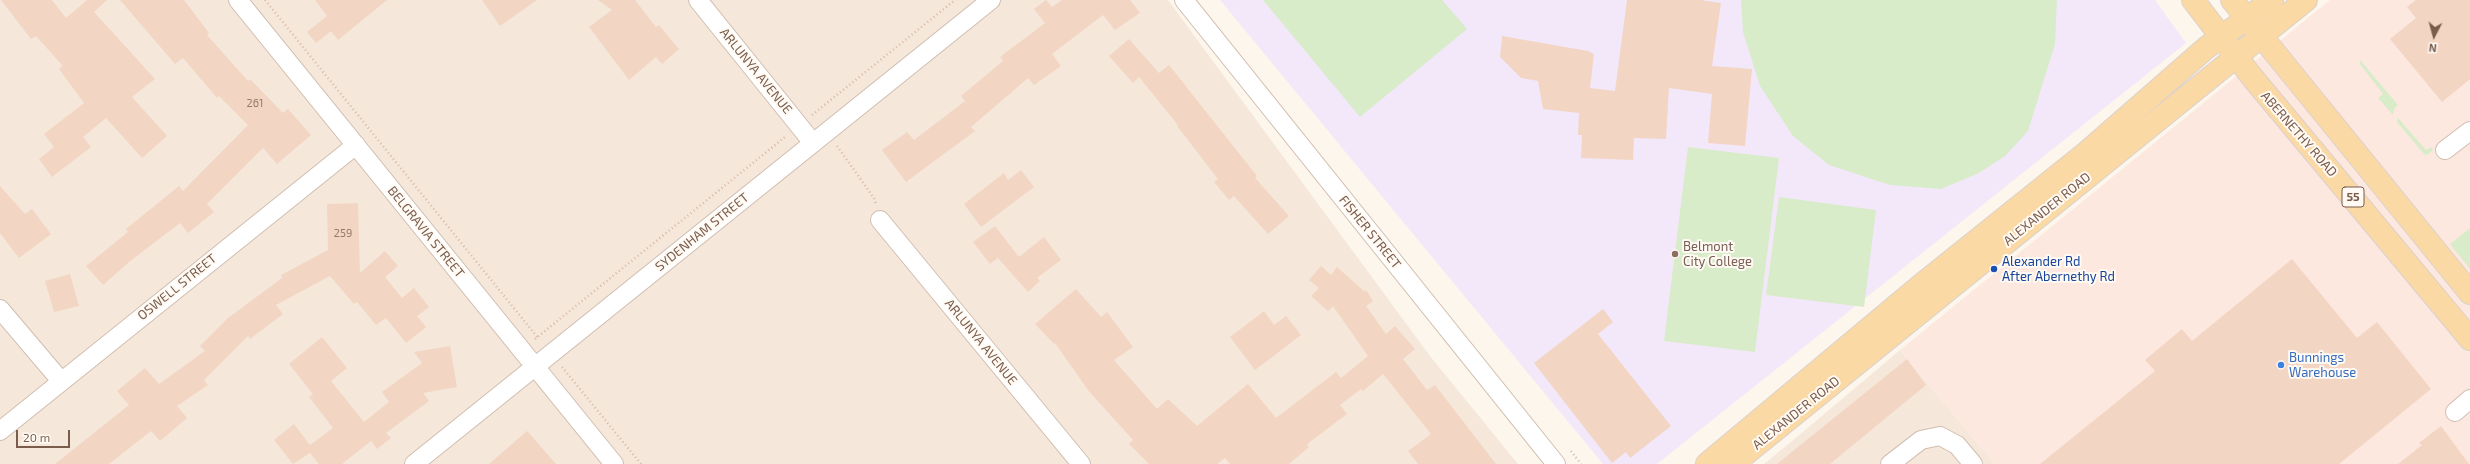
<!DOCTYPE html>
<style>
body{margin:0}
#map{position:relative;width:2470px;height:464px;overflow:hidden;background:#fdf6ec;font-family:"Exo 2",sans-serif}
canvas{display:block}
.north{position:absolute;left:2414px;top:16px;width:40px;height:40px;-webkit-text-stroke:3px #fffaf3;paint-order:stroke;rotate:186deg;font-size:11px;font-weight:700;line-height:16px;text-align:center;color:#7a5c4d}
.north::after{content:'';display:block;margin:auto;width:14px;height:18px;background:#7a5c4d;clip-path:polygon(50% 0,100% 100%,50% 72%,0 100%)}
.scale{position:absolute;left:16px;top:430px;width:54px;height:18px;box-sizing:border-box;border:2px solid #7a5c4d;border-top:0;padding-left:5px;font-size:12px;line-height:14px;white-space:nowrap;color:#7a5c4d;-webkit-text-stroke:3px #fffaf3;paint-order:stroke}
</style>
<div id="map">
<canvas width="2470" height="464"></canvas>
<div class="north">N</div>
<div class="scale">20 m</div>
</div>
<script>
const c = document.querySelector('canvas').getContext('2d');
c.lineJoin = 'round';
function paint(path, color) { c.fillStyle = color; c.fill(path, 'evenodd'); }
const shape = rows => new Path2D(rows.map(r => 'M' + r).join(''));
function trace(path, color, width, dash) { c.strokeStyle = color; c.lineWidth = width; c.lineCap = dash ? 'butt' : 'round'; c.setLineDash(dash || []); c.stroke(path); }
function write(font, color, halo, rows, align = 'center') {
  c.font = font + ' "Exo 2",sans-serif'; c.lineWidth = 4; c.setLineDash([]); c.textBaseline = 'middle'; c.strokeStyle = halo; c.fillStyle = color; for (const [text, x, y, turn = 0] of rows) {
    c.save(); c.translate(x, y); c.rotate((+turn || 0) * Math.PI / 180); c.textAlign = isNaN(turn) ? turn : align; if (halo) c.strokeText(text, 0, 0); c.fillText(text, 0, 0); c.restore();
  }
}
const residential = shape([
 [0,0,1168,0,1430,356,1518,464,0,464],
 [1900,350,1995,464,1764,464,1797,437]
]);
const commercial = shape([
 [2330,0,2470,0,2470,464,1995,464,1900,350]
]);
const education = shape([
 [1220,0,2155,0,2186,43,1657,464,1603,464]
]);
const green = shape([
 [1263,0,1442,0,1467,29,1360,117],
 [1741,0,2057,0,2055,44,2028,131,2005,156,1979,173,1941,189,1890,185,1829,165,1793,136,1760,86,1743,32],
 [2360,60,2398,105,2394,109,2393,115,2378,98,2383,94,2360,64],
 [2398,118,2426,150,2432,147,2433,150,2427,155,2424,154,2397,122],
 [1688,147,1779,158,1755,352,1664,341],
 [1779,197,1876,210,1864,307,1766,295],
 [2470,228,2470,269,2450,244]
]);
const building = shape([
 [1,0,52,0,66,18,87,0,107,0,94,12,155,79,132,97,167,136,142,158,106,118,83,137,91,147,52,177,39,159,54,147,44,134,84,103,59,69,63,66,36,36,31,39],
 [120,0,184,0,209,33,207,35,248,81,250,79,283,113,288,109,311,135,277,164,263,148,207,204,214,212,188,233,180,223,129,262,103,285,86,266,128,232,126,229,179,186,183,191,248,125,219,96,217,98,183,58,175,64],
 [315,0,387,0,338,40,331,31,316,43,307,32,327,16],
 [482,0,537,0,500,26],
 [598,0,635,0,656,27,659,25,679,49,662,64,656,57,629,80,589,27,612,10],
 [1046,0,1052,7,1062,0,1130,0,1140,13,1115,30,1103,15,1052,54,1061,66,1034,85,1028,78,971,127,975,131,906,182,882,150,907,132,914,140,965,101,961,96,1003,61,1000,57,1045,23,1034,9],
 [1627,0,1701,0,1721,3,1712,66,1752,69,1745,146,1708,143,1712,94,1669,88,1666,139,1634,138,1633,160,1581,158,1582,135,1578,135,1579,113,1543,109,1538,81,1521,78,1500,57,1502,36,1588,51,1594,54,1590,88,1615,91],
 [2416,0,2470,0,2470,79,2442,102,2390,39,2416,18,2407,7],
 [1129,39,1159,73,1169,65,1257,176,1255,178,1289,216,1268,234,1234,196,1229,200,1214,182,1218,179,1177,126,1178,125,1139,77,1133,83,1109,56],
 [1021,170,1034,187,981,227,964,204,1004,173,1008,180],
 [0,186,25,214,32,209,51,234,19,258,0,233],
 [358,203,360,273,385,251,398,266,385,277,402,298,414,288,429,307,417,316,426,327,406,343,386,318,376,325,357,302,354,304,330,276,276,305,283,314,250,339,248,336,204,380,208,385,177,406,187,418,160,441,151,431,109,464,55,464,129,405,117,391,145,368,159,384,205,351,200,346,228,318,282,278,281,275,328,250,327,204],
 [995,226,1019,257,1044,237,1061,260,1037,278,1040,281,1028,292,998,258,990,264,973,242],
 [2292,259,2357,338,2377,322,2431,389,2339,464,2040,464,2155,371,2145,360,2182,329,2192,341],
 [1321,266,1331,275,1337,267,1364,291,1366,290,1373,301,1366,306,1386,334,1395,326,1415,349,1403,359,1427,390,1435,385,1496,464,1418,464,1408,451,1431,434,1383,374,1363,391,1361,389,1340,405,1347,414,1307,444,1309,447,1289,464,1230,464,1225,458,1217,464,1149,464,1129,444,1133,440,1088,390,1055,343,1054,344,1035,324,1076,289,1101,317,1107,312,1133,347,1114,360,1157,409,1168,399,1197,426,1248,384,1276,418,1336,372,1341,378,1368,356,1333,306,1328,311,1311,296,1319,288,1309,280],
 [70,274,79,306,54,312,45,281],
 [1603,309,1613,322,1598,334,1671,426,1630,458,1626,452,1612,463,1534,363],
 [1264,311,1274,325,1286,316,1301,335,1255,370,1230,337],
 [322,337,347,368,331,381,364,422,389,402,382,392,422,363,414,352,450,346,457,387,423,393,429,401,386,433,391,438,377,449,371,441,342,464,319,464,310,453,293,464,274,440,294,424,310,445,333,428,309,397,313,394,289,364],
 [1907,359,1926,385,1830,464,1777,464],
 [2441,426,2469,464,2398,464,2422,445,2419,443],
 [527,431,556,464,489,464]
]);
const path = shape([
 [265,0,538,338],
 [812,115,955,0],
 [837,146,874,198,876,204],
 [535,339,785,137],
 [562,367,641,464],
 [1571,451,1581,464]
]);
const minor = shape([
 [238,0,614,464],
 [698,0,813,143],
 [1184,0,1556,464],
 [2445,150,2470,131],
 [880,220,1081,464],
 [0,309,61,381],
 [2455,412,2470,399],
 [0,431,356,145],
 [414,464,991,0],
 [1890,464,1921,440,1940,436,1957,445,1973,464]
]);
const major = shape([
 [2193,0,2252,77,2470,339],
 [2232,0,2470,293],
 [1707,464,1920,286,2087,152,2206,48,2272,0],
 [1733,464,2306,0]
]);
const markers = [
 [1675,254,4,"#8d6e63"],
 [1994,269,4,"#1a4fb4"],
 [2281,365,4,"#3f7fe0"]
];
const numberNames = [
 ["261",255,103],
 ["259",343,233]
];
const shields = [
 [2353,197,22]
];
const shieldNames = [
 ["55",2353,197]
];
const streetNames = [
 ["ARLUNYA AVENUE",756,71,51],
 ["ABERNETHY ROAD",2299,134,49],
 ["ALEXANDER ROAD",2047,209,-39],
 ["BELGRAVIA STREET",426,232,51],
 ["SYDENHAM STREET",702,232,-39],
 ["FISHER STREET",1370,232,51],
 ["OSWELL STREET",177,287,-39],
 ["ARLUNYA AVENUE",981,342,51],
 ["ALEXANDER ROAD",1796,413,-39]
];
const educationNames = [
 ["Belmont",1683,247],
 ["City College",1683,262]
];
const transitNames = [
 ["Alexander Rd",2002,262],
 ["After Abernethy Rd",2002,277]
];
const shopNames = [
 ["Bunnings",2289,358],
 ["Warehouse",2289,373]
];
paint(residential, '#f5e8da');
paint(commercial, '#fde8e0');
paint(education, '#f3e8fa');
paint(green, '#d8ecc9');
paint(building, '#f3d5c3');
trace(minor, '#d1beb0', 20);
trace(major, '#dad1cd', 24);
trace(path, '#d9b8a5', 2.5, [1, 3]);
trace(minor, '#fff', 18);
trace(major, '#fbd9a5', 22);
for (const [x, y, r, color] of markers) { const dot = new Path2D(); dot.arc(x, y, r, 0, 2 * Math.PI); c.fillStyle = color; c.fill(dot); trace(dot, '#fffaf3', 1.5); }
write('11px', '#987a6a', null, numberNames);
for (const [x, y, w] of shields) { const box = new Path2D(); box.roundRect(x - w / 2, y - 10, w, 20, 3); c.fillStyle = '#fffaf3'; c.fill(box); trace(box, '#7a5c4d', 1); }
write('bold 12px', '#7a5c4d', null, shieldNames);
write('13px', '#7a5c4d', '#fffaf3', streetNames);
write('13px', '#785e54', '#fffaf3', educationNames, 'left');
write('13px', '#164399', '#fffaf3', transitNames, 'left');
write('13px', '#366cbe', '#fffaf3', shopNames, 'left');
</script>
